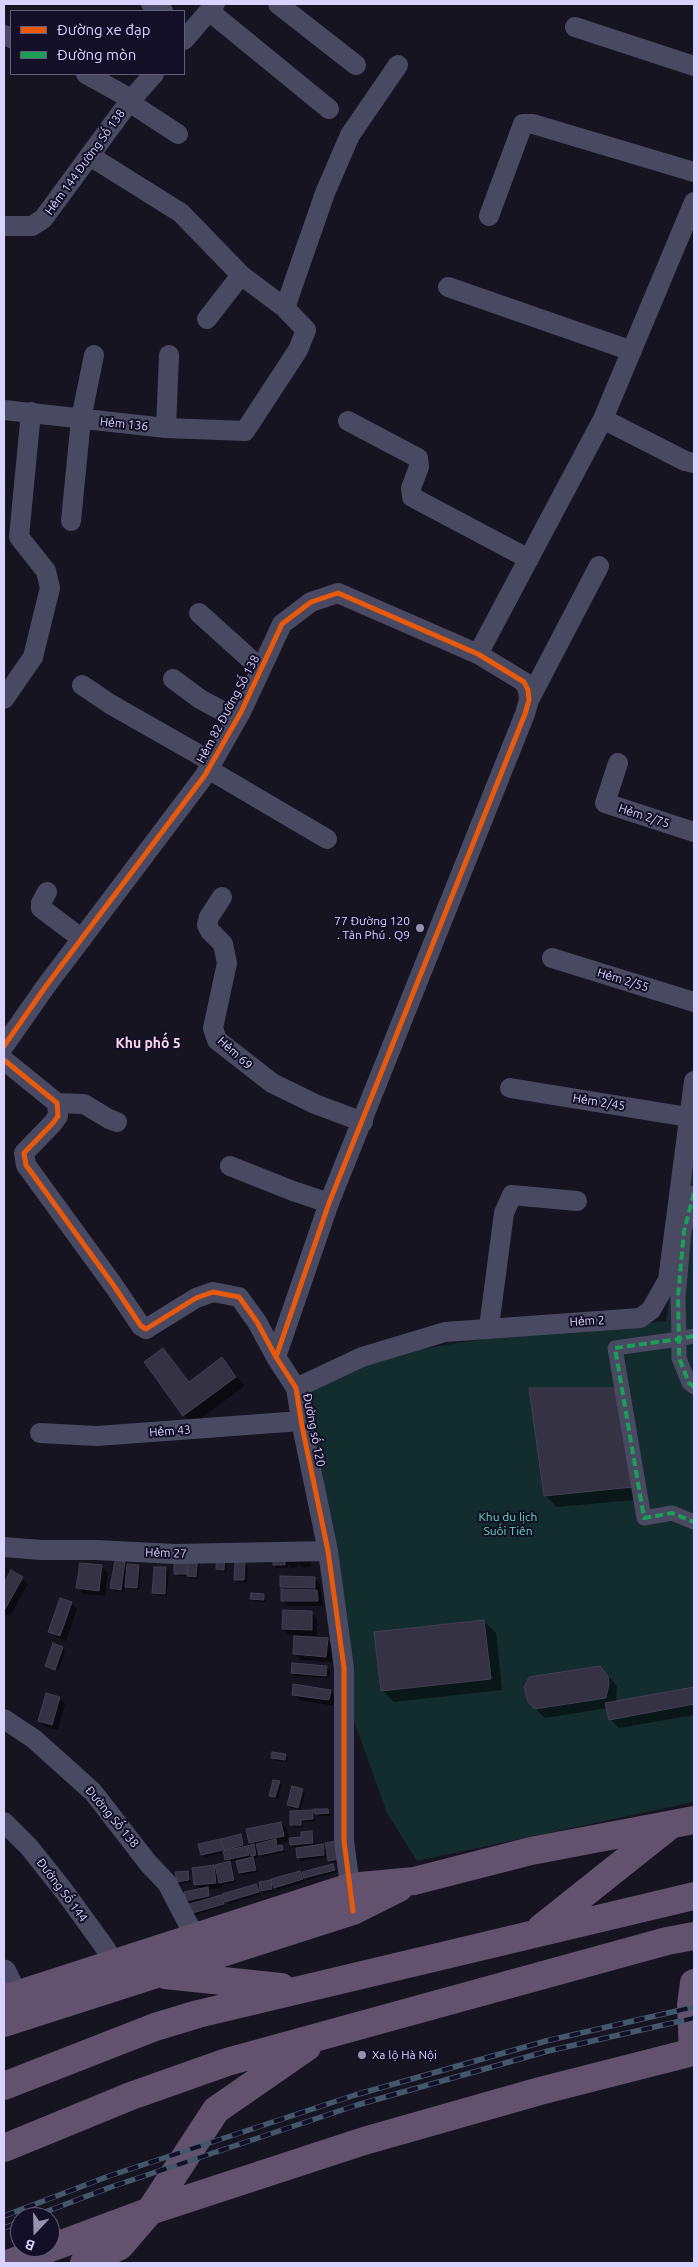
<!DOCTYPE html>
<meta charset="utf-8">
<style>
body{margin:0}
#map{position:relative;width:698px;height:2267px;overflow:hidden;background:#161421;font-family:Ubuntu,sans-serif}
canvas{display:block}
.frame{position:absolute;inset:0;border:5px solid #d9d4ff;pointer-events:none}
.legend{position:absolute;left:10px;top:10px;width:175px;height:65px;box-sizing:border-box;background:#130f26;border:1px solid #625e7d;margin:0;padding:6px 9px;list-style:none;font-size:15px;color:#d9d4ff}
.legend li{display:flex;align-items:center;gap:10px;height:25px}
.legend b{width:25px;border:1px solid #625e7d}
.north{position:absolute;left:10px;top:2207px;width:50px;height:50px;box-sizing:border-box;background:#130f26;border:1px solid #625e7d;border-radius:50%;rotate:201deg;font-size:14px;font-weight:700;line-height:20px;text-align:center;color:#d9d4ff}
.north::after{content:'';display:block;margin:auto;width:18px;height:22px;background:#9591b1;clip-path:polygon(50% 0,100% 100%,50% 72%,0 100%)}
</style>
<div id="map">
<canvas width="698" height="2267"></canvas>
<div class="frame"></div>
<ul class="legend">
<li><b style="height:6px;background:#e8590c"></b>Đường xe đạp</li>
<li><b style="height:6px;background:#1a9f57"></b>Đường mòn</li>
</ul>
<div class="north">B</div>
</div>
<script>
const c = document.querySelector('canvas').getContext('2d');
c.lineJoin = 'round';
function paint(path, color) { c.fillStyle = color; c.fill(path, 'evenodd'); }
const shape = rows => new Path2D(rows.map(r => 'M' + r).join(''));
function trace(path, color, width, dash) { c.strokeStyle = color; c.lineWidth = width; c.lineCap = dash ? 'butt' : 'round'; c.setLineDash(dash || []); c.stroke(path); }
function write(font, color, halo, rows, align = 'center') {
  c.font = font + ' Ubuntu,sans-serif'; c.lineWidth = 4; c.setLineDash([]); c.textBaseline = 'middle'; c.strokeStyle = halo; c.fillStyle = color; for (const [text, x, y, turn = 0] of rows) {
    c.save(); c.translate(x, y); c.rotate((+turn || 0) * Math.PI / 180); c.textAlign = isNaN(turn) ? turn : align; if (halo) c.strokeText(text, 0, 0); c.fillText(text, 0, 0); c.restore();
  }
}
const green = shape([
 [694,1141,694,1802,417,1861,387,1813,345,1696,301,1393,359,1359,483,1339,666,1321]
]);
const shadow = shape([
 [163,1349,190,1382,222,1359,245,1386,193,1424,184,1415],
 [613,1389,626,1401,644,1499,557,1507,545,1495],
 [175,1557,200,1560,198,1579,191,1579,188,1576,178,1576,175,1573],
 [274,1557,310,1559,311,1567,302,1567,298,1564,298,1567,291,1568,288,1564,288,1568,277,1568,274,1565],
 [227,1559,226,1572,220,1571,217,1569],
 [116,1561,139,1566,141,1569,139,1590,129,1589,125,1585,124,1592,115,1591,112,1588],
 [245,1564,248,1567,247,1583,238,1582,235,1579],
 [101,1567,108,1573,105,1596,84,1594,78,1588],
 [166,1569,169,1571,167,1596,156,1595,154,1592],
 [12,1572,28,1584,10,1616,4,1613,4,1586],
 [314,1578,320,1584,323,1606,288,1606,282,1600,286,1591,281,1586],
 [264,1596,266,1598,266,1602,254,1601,252,1599],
 [71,1603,77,1609,66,1641,56,1637,50,1631],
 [311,1612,317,1618,317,1636,297,1635,297,1638,327,1640,333,1646,332,1662,301,1660,295,1654,296,1635,289,1635,283,1629],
 [484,1621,496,1633,502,1690,394,1702,382,1690],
 [63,1648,65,1651,59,1670,48,1667,46,1666],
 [600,1667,617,1686,616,1702,694,1688,694,1715,619,1728,610,1719,608,1708,545,1718,529,1702],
 [327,1668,330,1670,329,1678,295,1676,292,1673],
 [330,1691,336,1697,335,1706,299,1700,293,1694],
 [59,1698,65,1704,58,1730,46,1727,40,1721],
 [285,1755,288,1758,287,1762,275,1761,273,1758],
 [279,1783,282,1785,278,1799,270,1795],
 [302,1790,305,1793,300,1810,291,1808,288,1805],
 [328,1810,331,1816,319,1816,316,1813],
 [312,1811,315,1814,315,1821,303,1822,303,1827,294,1828,292,1825],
 [281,1823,287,1829,289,1839,303,1838,311,1832,314,1835,315,1846,322,1845,341,1861,332,1863,328,1857,301,1861,298,1858,297,1847,294,1848,290,1841,278,1844,285,1852,262,1857,257,1851,258,1857,255,1858,250,1853,251,1858,255,1861,258,1872,242,1875,240,1873,237,1860,229,1862,232,1865,236,1882,221,1885,222,1888,208,1890,211,1899,220,1896,225,1906,193,1916,190,1913,196,1901,189,1903,186,1900,201,1890,195,1885,214,1867,218,1870,229,1863,226,1860,224,1852,205,1857,202,1854,219,1840,224,1845,240,1836,245,1848,251,1852,254,1845,250,1842],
 [333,1865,337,1872,307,1880,303,1876,305,1882,278,1890,273,1885,274,1891,264,1893,261,1890,270,1881,275,1886,300,1872,304,1876],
 [187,1872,191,1882,181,1884,178,1881],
 [256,1885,261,1894,229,1904,226,1901]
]);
const building = shape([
 [163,1348,189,1382,222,1357,236,1377,183,1416,144,1362,163,1348],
 [529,1388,614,1388,633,1487,544,1496,529,1388],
 [217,1554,225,1555,224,1570,216,1569,217,1554],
 [189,1555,198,1556,196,1577,187,1576,189,1555],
 [174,1556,187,1556,187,1574,174,1574,174,1556],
 [273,1556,285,1556,285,1565,273,1565,273,1556],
 [115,1560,125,1561,121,1590,110,1588,115,1560],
 [235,1562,245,1563,244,1580,234,1580,235,1562],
 [80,1563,102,1565,99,1591,76,1588,80,1563],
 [127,1564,139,1565,137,1588,125,1587,127,1564],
 [154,1567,166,1567,165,1594,152,1593,154,1567],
 [11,1570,23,1577,4,1611,4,1583,11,1570],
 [280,1576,315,1577,315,1588,280,1587,280,1576],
 [281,1589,317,1590,318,1601,281,1601,281,1589],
 [251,1593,264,1594,264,1600,250,1599,251,1593],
 [60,1598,72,1602,60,1636,48,1632,60,1598],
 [283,1610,312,1611,312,1630,282,1629,283,1610],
 [484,1620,491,1679,381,1691,374,1632,484,1620],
 [294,1636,328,1638,326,1657,293,1654,294,1636],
 [53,1643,63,1647,55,1670,45,1666,53,1643],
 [292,1663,327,1666,326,1676,291,1673,292,1663],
 [600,1666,608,1676,609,1683,606,1698,535,1709,528,1702,524,1688,529,1677,600,1666],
 [293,1684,331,1690,329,1700,292,1695,293,1684],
 [694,1687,694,1704,609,1720,605,1703,694,1687],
 [46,1693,60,1697,52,1725,38,1721,46,1693],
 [272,1752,286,1754,285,1760,271,1758,272,1752],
 [273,1780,280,1781,275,1797,269,1796,273,1780],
 [292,1786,303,1789,298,1808,287,1805,292,1786],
 [314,1809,328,1809,329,1813,315,1814,314,1809],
 [313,1810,313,1819,301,1820,301,1825,290,1825,290,1811,313,1810],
 [281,1822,284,1836,249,1843,246,1829,281,1822],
 [312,1831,313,1843,290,1845,289,1838,301,1837,301,1832,312,1831],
 [241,1834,243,1845,224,1850,221,1839,241,1834],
 [220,1839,223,1850,201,1855,198,1844,220,1839],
 [276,1839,277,1846,282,1845,283,1850,259,1855,256,1844,276,1839],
 [336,1841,339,1859,328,1861,325,1843,336,1841],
 [254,1844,256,1855,251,1856,248,1846,254,1844],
 [323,1844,324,1855,297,1858,296,1848,323,1844],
 [247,1846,249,1855,225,1860,223,1851,247,1846],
 [253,1857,256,1870,239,1873,236,1861,253,1857],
 [230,1861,234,1880,219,1883,215,1865,230,1861],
 [333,1864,335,1870,304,1878,302,1872,333,1864],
 [214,1865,216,1883,194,1885,192,1868,214,1865],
 [188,1871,189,1880,177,1882,175,1872,188,1871],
 [300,1871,303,1879,274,1888,271,1879,300,1871],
 [271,1880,272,1889,260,1891,259,1882,271,1880],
 [256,1884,259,1892,225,1902,222,1894,256,1884],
 [208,1887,209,1896,185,1901,184,1892,208,1887],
 [221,1895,224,1904,189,1914,186,1905,221,1895]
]);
const pedestrian = shape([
 [694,1193,684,1231,678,1297,679,1339,615,1348,644,1518,672,1513,694,1522],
 [694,1336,679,1339,679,1358,689,1383,694,1387]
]);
const minor = shape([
 [151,4,163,11],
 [278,4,356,65],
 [209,11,329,109],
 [575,27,694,66],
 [4,35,11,38],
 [184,40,215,4],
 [86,74,131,99],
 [129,102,178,134],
 [489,216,523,124,533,124,694,172],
 [4,226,32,226,43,219,129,102,154,74],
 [448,287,632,351],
 [285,308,325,193,350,135,398,65],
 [207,319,241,275],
 [4,410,166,428,245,431,298,350,306,330,285,308,241,275,181,213,90,156],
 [603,419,685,461,694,463],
 [348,421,418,458,419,467,411,488,412,497,529,559],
 [166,428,169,355],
 [71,521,81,419,94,355],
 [199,613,260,668],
 [478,654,603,419,694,202],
 [173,679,200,699,237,719],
 [82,685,110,704,212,762],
 [4,699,33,657,50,588,46,571,19,537,31,412],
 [529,700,599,566],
 [618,763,605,803,694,832],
 [208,769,327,839],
 [47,892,41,903,41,908,82,939],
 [222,897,209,917,207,925,210,931,223,944,227,963,213,1028,217,1040,272,1083,315,1104,363,1122],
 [552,958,694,1002],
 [4,1046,46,986,205,775,241,712,282,624,311,602,338,593,478,654,524,682,528,690,529,700,525,714,329,1203,276,1357],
 [4,1060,57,1103,58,1116,53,1123,24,1153,26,1165,114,1286,141,1326,146,1329,196,1298,213,1292,239,1297,257,1322,276,1357,296,1388,302,1426,328,1551,344,1668,344,1841,352,1900],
 [510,1088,688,1117],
 [57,1103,84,1104,109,1119,117,1122],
 [230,1166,293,1191,329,1203],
 [489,1327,504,1213,512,1195,577,1201],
 [296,1388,362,1357,445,1332,640,1318,651,1310,668,1280,694,1081],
 [40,1433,97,1436,301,1421],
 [4,1547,41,1550,96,1550,175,1554,328,1551],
 [4,1719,34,1739,93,1792,148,1863,167,1883,195,1937],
 [4,1822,29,1847,64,1891,106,1949,112,1963]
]);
const tertiary = shape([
 [4,1972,15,1995]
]);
const trunk = shape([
 [541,1928,668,1827],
 [165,1975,281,1987],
 [4,1999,350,1887,414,1881,531,1851,694,1820],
 [4,2023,353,1911,399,1888],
 [4,2086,155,2027,198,2014,694,1896],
 [4,2148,131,2096,227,2062,667,1941,694,1936],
 [10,2263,150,2211,364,2141,540,2091,693,2052,691,2005,694,1983],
 [84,2263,120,2246,150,2211,216,2110,307,2047]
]);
const rail = shape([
 [4,2216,109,2176,355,2095,546,2041,694,2007],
 [32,2217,111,2187,357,2105,548,2051,694,2018],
 [4,2228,20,2222]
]);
const quiet = shape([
 [694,1193,684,1231,678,1297,679,1339,615,1348,644,1518,672,1513,694,1522],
 [694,1336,679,1339,679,1358,689,1383,694,1387]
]);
const cycleway = shape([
 [4,1046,46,986,205,775,241,712,282,624,311,602,338,593,478,654,524,682,528,690,529,700,525,714,329,1203,276,1357],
 [4,1060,57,1103,58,1116,53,1123,24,1153,26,1165,114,1286,141,1326,146,1329,196,1298,213,1292,239,1297,257,1322,276,1357,296,1388,302,1426,328,1551,344,1668,344,1841,353,1911]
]);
const markers = [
 [420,928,5,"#9591b1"],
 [362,2055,5,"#9591b1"]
];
const streetNames = [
 ["Hẻm 144 Đường Số 138",85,162,-54],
 ["Hẻm 136",124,424,6],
 ["Hẻm 82 Đường Số 138",228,709,-62],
 ["Hẻm 2/75",644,816,18],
 ["Hẻm 2/55",623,980,17],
 ["Hẻm 69",235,1053,42],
 ["Hẻm 2/45",599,1102,9],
 ["Hẻm 2",587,1321,-3],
 ["Đường số 120",314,1430,79],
 ["Hẻm 43",170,1431,-4],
 ["Hẻm 27",166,1553,2],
 ["Đường Số 138",112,1817,50],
 ["Đường Số 144",62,1890,53]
];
const poiNames = [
 ["77 Đường 120",410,921],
 [". Tân Phú . Q9",410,935],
 ["Xa lộ Hà Nội",372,2055,"left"]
];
const parkNames = [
 ["Khu du lịch",508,1517],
 ["Suối Tiên",508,1531]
];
const neighbourhoodNames = [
 ["Khu phố 5",148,1043]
];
paint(green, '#132c2d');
paint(shadow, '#0007');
paint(building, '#343243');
trace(building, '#433f54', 1);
trace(pedestrian, '#4a4962', 15);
trace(minor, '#4a4962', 20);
trace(tertiary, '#4a4962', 25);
trace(trunk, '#62526e', 28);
trace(rail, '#43596b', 5.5);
trace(rail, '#130f26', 4, [11]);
trace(quiet, '#1a9f57', 4, [8, 4]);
trace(cycleway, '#e8590c', 5);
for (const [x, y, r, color] of markers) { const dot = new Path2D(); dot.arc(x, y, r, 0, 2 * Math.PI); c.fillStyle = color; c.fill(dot); trace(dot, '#130f26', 2); }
write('12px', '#d9d4ff', '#130f26', streetNames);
write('12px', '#d9d4ff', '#130f26', poiNames, 'right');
write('12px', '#5fe0c0', '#130f26', parkNames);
write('bold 14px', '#ffd6f0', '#130f26', neighbourhoodNames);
</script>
